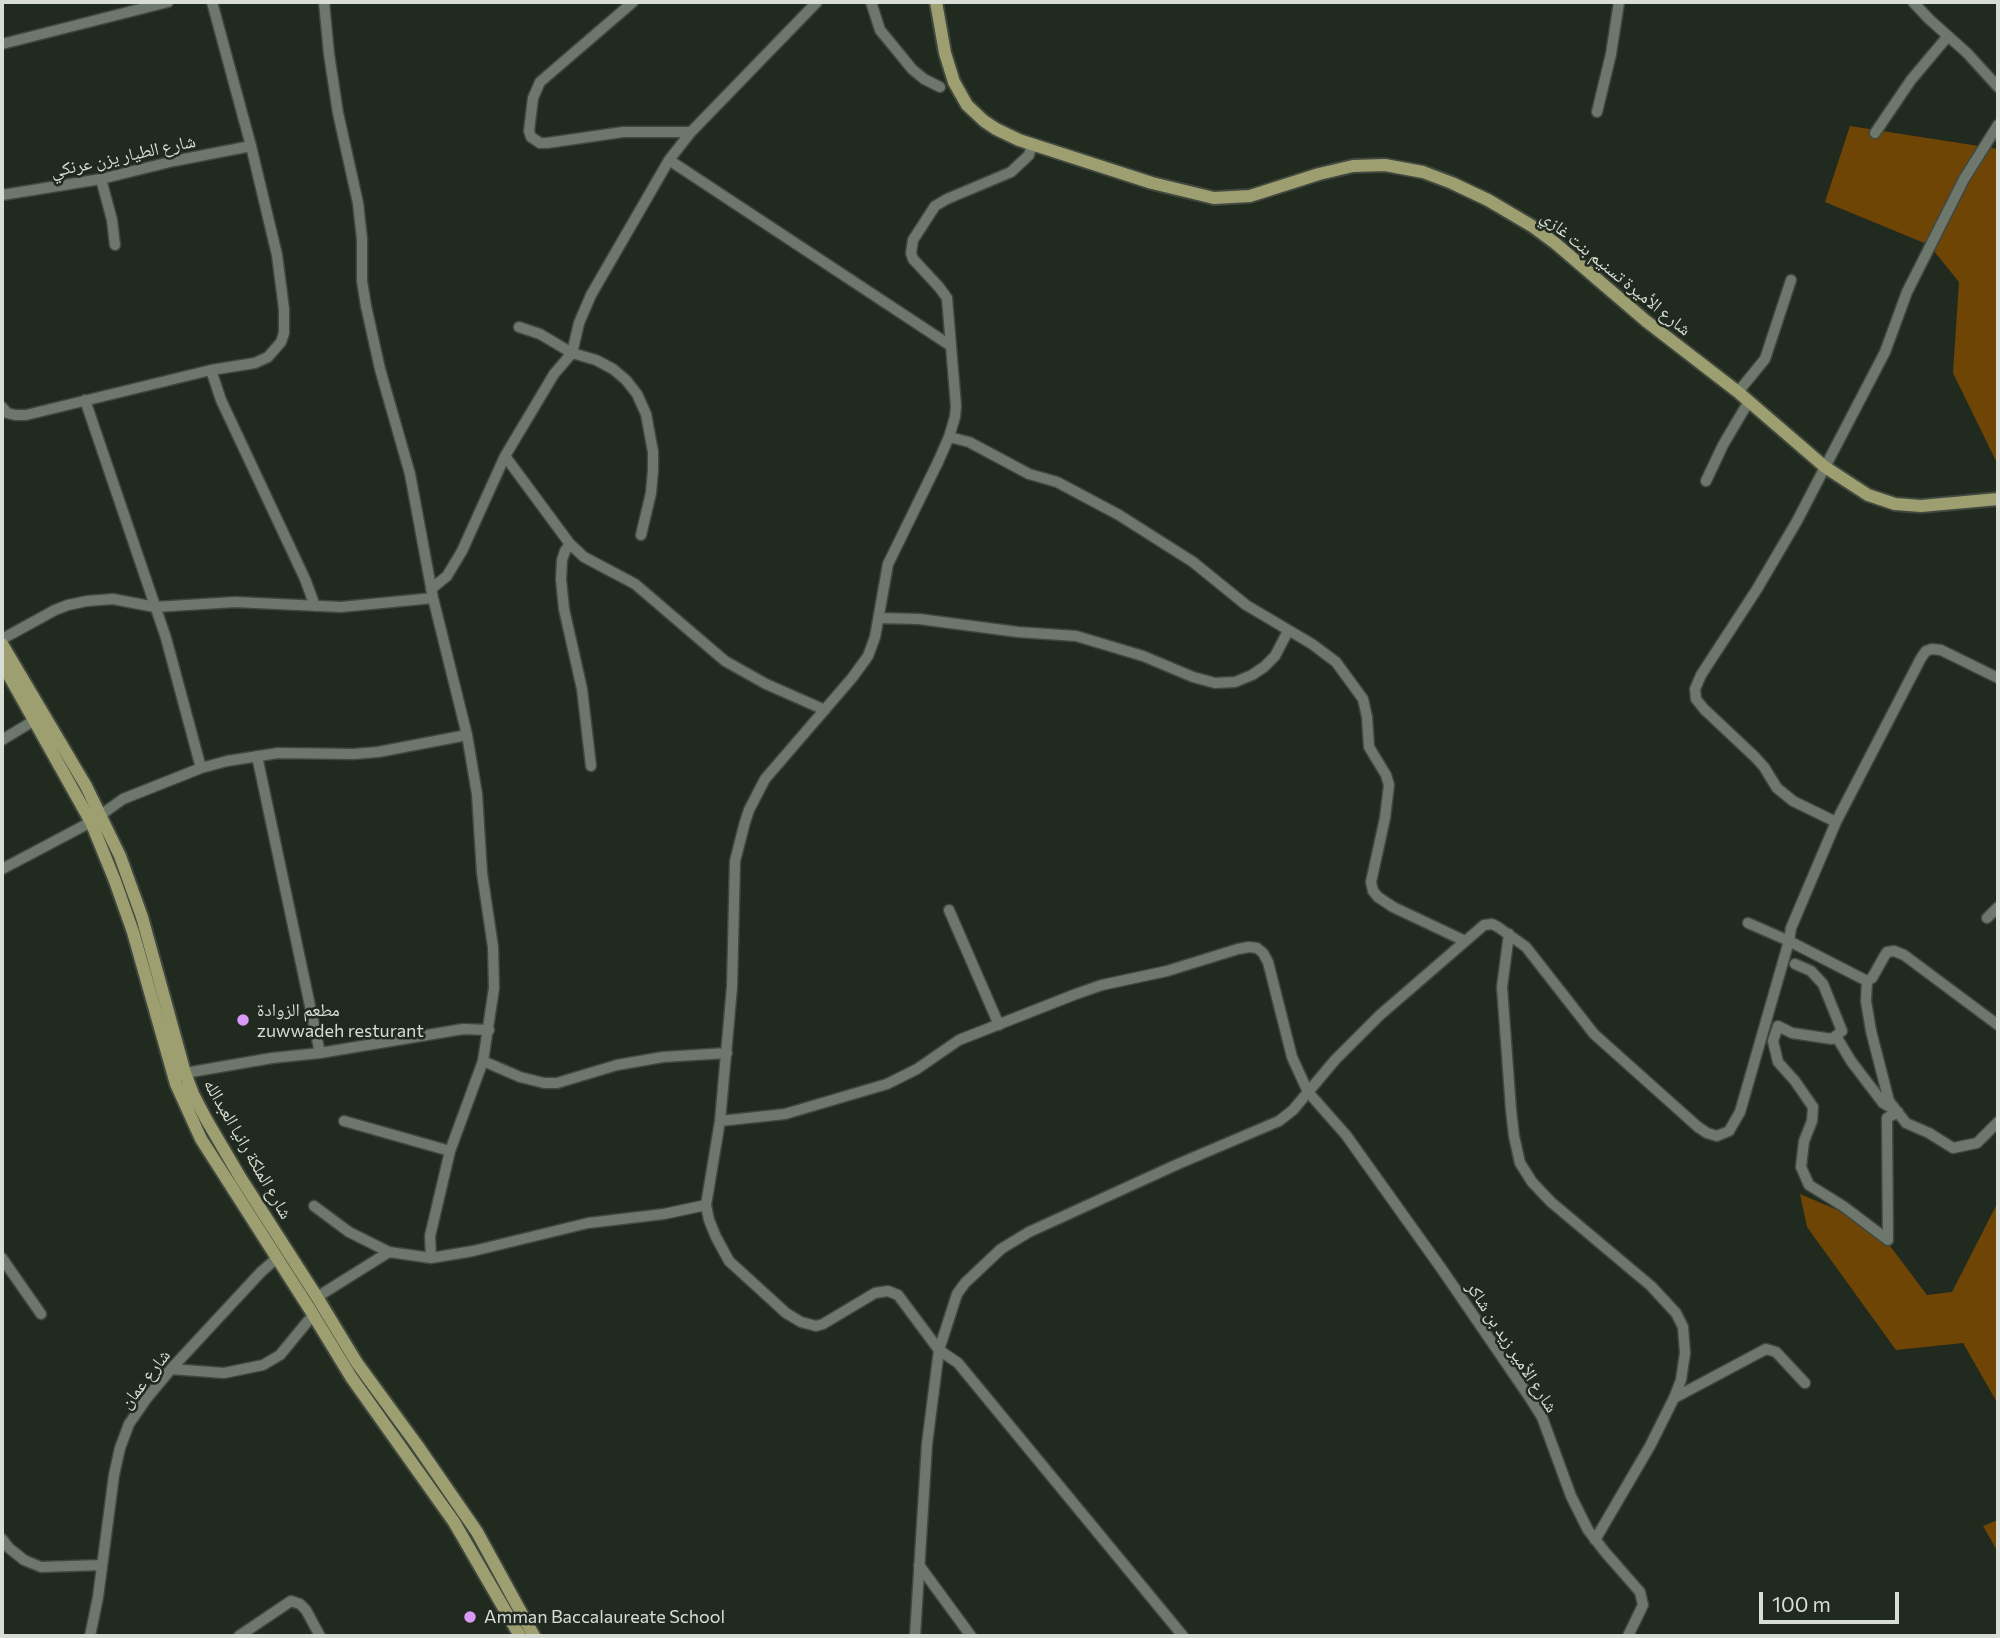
<!DOCTYPE html>
<meta charset="utf-8">
<style>
body{margin:0}
#map{position:relative;width:2000px;height:1638px;overflow:hidden;background:#212a1f;font-family:Commissioner,sans-serif}
canvas{display:block}
.frame{position:absolute;inset:0;border:4px solid #d8ded6;pointer-events:none}
.scale{position:absolute;left:1759px;top:1592px;width:140px;height:32px;box-sizing:border-box;border:4px solid #d8ded6;border-top:0;padding-left:9px;font-size:21px;line-height:24px;white-space:nowrap;color:#d8ded6;-webkit-text-stroke:5px #212a1f;paint-order:stroke}
</style>
<div id="map">
<canvas width="2000" height="1638"></canvas>
<div class="frame"></div>
<div class="scale">100 m</div>
</div>
<script>
const c = document.querySelector('canvas').getContext('2d');
c.lineJoin = 'round';
function paint(path, color) { c.fillStyle = color; c.fill(path, 'evenodd'); }
const shape = rows => new Path2D(rows.map(r => 'M' + r).join(''));
function trace(path, color, width, dash) { c.strokeStyle = color; c.lineWidth = width; c.lineCap = dash ? 'butt' : 'round'; c.setLineDash(dash || []); c.stroke(path); }
function write(font, color, halo, rows, align = 'center') {
  c.font = font + ' Commissioner,"Noto Naskh Arabic",sans-serif'; c.lineWidth = 5; c.setLineDash([]); c.textBaseline = 'middle'; c.strokeStyle = halo; c.fillStyle = color; for (const [text, x, y, turn = 0] of rows) {
    c.save(); c.translate(x, y); c.rotate((+turn || 0) * Math.PI / 180); c.textAlign = isNaN(turn) ? turn : align; if (halo) c.strokeText(text, 0, 0); c.fillText(text, 0, 0); c.restore();
  }
}
const forest = shape([
 [1850,126,1998,149,1998,465,1953,373,1959,282,1929,245,1825,202],
 [1800,1194,1875,1226,1927,1295,1952,1292,1998,1202,1998,1404,1963,1343,1896,1350,1807,1227],
 [1998,1520,1998,1552,1983,1526]
]);
const minor = shape([
 [324,2,329,54,338,113,358,203,362,239,362,281,366,306,380,369,410,474,433,598,467,735,477,794,482,873,493,947,494,988,483,1061,450,1151,430,1236,431,1258],
 [633,2,540,82,533,98,529,131,531,137,540,143,547,143,623,132,691,132],
 [871,2,880,30,885,36,912,69,924,79,940,87],
 [1913,2,1929,19,1967,53,1998,87],
 [2,44,168,2],
 [1597,112,1611,54,1619,2],
 [1875,133,1911,80,1948,36],
 [1032,144,1029,155,1011,172,947,199,935,206,913,240,911,253,913,259,939,287,947,298,956,406,955,417,949,437,938,462,888,564,875,637,868,656,852,678,765,779,749,810,745,822,735,861,732,987,720,1121,706,1205,709,1220,716,1237,729,1261,786,1313,801,1322,816,1326,823,1324,875,1293,888,1291,898,1295,939,1350,958,1363,1183,1636],
 [669,160,951,346],
 [101,179,112,220,115,245],
 [2,195,101,179,174,161,251,146],
 [519,327,540,334,572,353,579,323,591,295,669,160,691,132,817,2],
 [211,370,221,400,305,579,315,606],
 [1738,392,1765,359,1791,280],
 [85,400,166,638,201,768],
 [2,407,7,413,15,415,26,415,211,370,255,363,268,357,281,342,284,333,284,309,277,255,251,146,212,2],
 [949,437,969,442,1029,474,1057,482,1119,515,1193,562,1246,605,1312,644,1336,662,1363,699,1367,717,1369,747,1386,775,1389,785,1385,818,1371,882,1373,891,1378,897,1393,907,1465,941],
 [505,456,570,544,565,551,562,560,561,579,564,609,582,689,591,766],
 [1706,481,1723,445,1749,401],
 [570,544,584,557,635,584,725,661,766,684,825,710],
 [431,589,447,576,462,551,505,456,554,374,572,353,596,360,613,369,626,380,637,394,646,414,653,452,653,470,651,493,641,535],
 [879,618,919,619,1018,632,1076,636,1143,656,1193,677,1215,683,1235,682,1252,675,1264,667,1275,656,1288,631],
 [2,639,55,610,68,605,87,601,113,599,155,607,235,602,341,607,433,598],
 [2,740,35,720],
 [257,756,320,1053],
 [1836,822,1793,801,1777,788,1764,767,1755,757,1704,709,1696,699,1695,689,1701,675,1757,589,1797,521,1885,352,1907,292,1964,179,1998,125],
 [2,869,91,822,123,799,201,768,227,761,278,753,354,754,378,752,467,735],
 [949,910,999,1025],
 [1987,918,1998,907],
 [1748,923,1789,941,1791,928,1836,822,1921,658,1926,651,1932,649,1941,650,1998,678],
 [1509,934,1502,987,1511,1110,1514,1136,1520,1163,1532,1182,1551,1202,1651,1286,1676,1313,1683,1327,1685,1353,1681,1380,1674,1398,1650,1446,1595,1540],
 [1795,964,1811,971,1823,984,1842,1031,1832,1039,1792,1033,1778,1026,1773,1041,1778,1062,1795,1081,1813,1107,1812,1121,1804,1141,1801,1167,1809,1185,1843,1206,1888,1240,1887,1118,1898,1112,1883,1103,1851,1061,1836,1036],
 [1867,981,1866,1001,1871,1031,1889,1101,1906,1123,1929,1133,1953,1148,1977,1143,1998,1122],
 [483,1061,520,1077,544,1083,557,1083,617,1065,663,1057,727,1053],
 [185,1073,272,1058,320,1053,463,1029,489,1030],
 [344,1121,450,1151],
 [720,1121,785,1114,887,1084,917,1069,959,1040,1076,994,1102,985,1167,971,1238,949,1249,947,1257,948,1263,953,1268,962,1292,1057,1308,1092,1346,1135,1441,1268,1530,1398,1542,1417,1571,1496,1588,1530,1605,1552,1640,1592,1643,1605,1628,1636],
 [314,1206,349,1232,389,1252],
 [2,1258,41,1314],
 [317,1297,389,1252,431,1258,473,1251,588,1223,664,1214,706,1205],
 [171,1369,224,1373,263,1365,280,1355,308,1321],
 [1674,1398,1766,1349,1776,1352,1805,1383],
 [2,1539,9,1548,24,1560,41,1567,102,1565],
 [919,1565,971,1636],
 [90,1636,98,1597,114,1475,120,1448,129,1424,147,1398,171,1369,261,1272,277,1258],
 [239,1636,291,1601,300,1604,306,1610,320,1636],
 [915,1636,927,1444,939,1350,957,1294,965,1283,1001,1249,1029,1232,1178,1164,1279,1121,1293,1110,1335,1060,1380,1015,1484,925,1492,924,1498,927,1526,947,1594,1034,1698,1127,1707,1133,1717,1136,1729,1131,1740,1112,1789,941,1867,981,1872,978,1885,955,1887,952,1894,951,1904,955,1998,1025]
]);
const major = shape([
 [936,2,945,53,954,82,967,105,984,121,996,129,1019,140,1152,183,1214,198,1250,196,1319,174,1353,166,1385,165,1423,172,1452,183,1488,200,1532,226,1555,243,1646,321,1738,392,1825,467,1868,495,1895,504,1921,506,1998,499],
 [2,644,86,786,120,856,142,917,185,1073,193,1094,206,1119,240,1177,317,1297,357,1363,417,1445,477,1532,534,1636],
 [2,663,91,822,115,881,133,932,176,1084,201,1139,309,1308,351,1377,454,1522,520,1636]
]);
const markers = [
 [243,1020,7,"#d99af7"],
 [470,1617,7,"#d99af7"]
];
const streetNames = [
 ["شارع الطيار يزن عرنكي",123,156,-12],
 ["شارع الأميرة تسنيم بنت غازي",1616,273,39],
 ["شارع الملكة رانيا العبدالله",248,1149,60],
 ["شارع الأمير زيد بن شاكر",1512,1347,57],
 ["شارع عمان",145,1379,-52]
];
const poiNames = [
 ["مطعم الزوادة",257,1010],
 ["zuwwadeh resturant",257,1031],
 ["Amman Baccalaureate School",484,1617]
];
paint(forest, '#6f4505');
trace(minor, '#40473e', 13);
trace(major, '#40473e', 16);
trace(minor, '#6d776b', 10);
trace(major, '#9e9f70', 12);
for (const [x, y, r, color] of markers) { const dot = new Path2D(); dot.arc(x, y, r, 0, 2 * Math.PI); c.fillStyle = color; c.fill(dot); trace(dot, '#212a1f', 2.5); }
write('18px', '#d8ded6', '#212a1f', streetNames);
write('18px', '#d8ded6', '#212a1f', poiNames, 'left');
</script>
